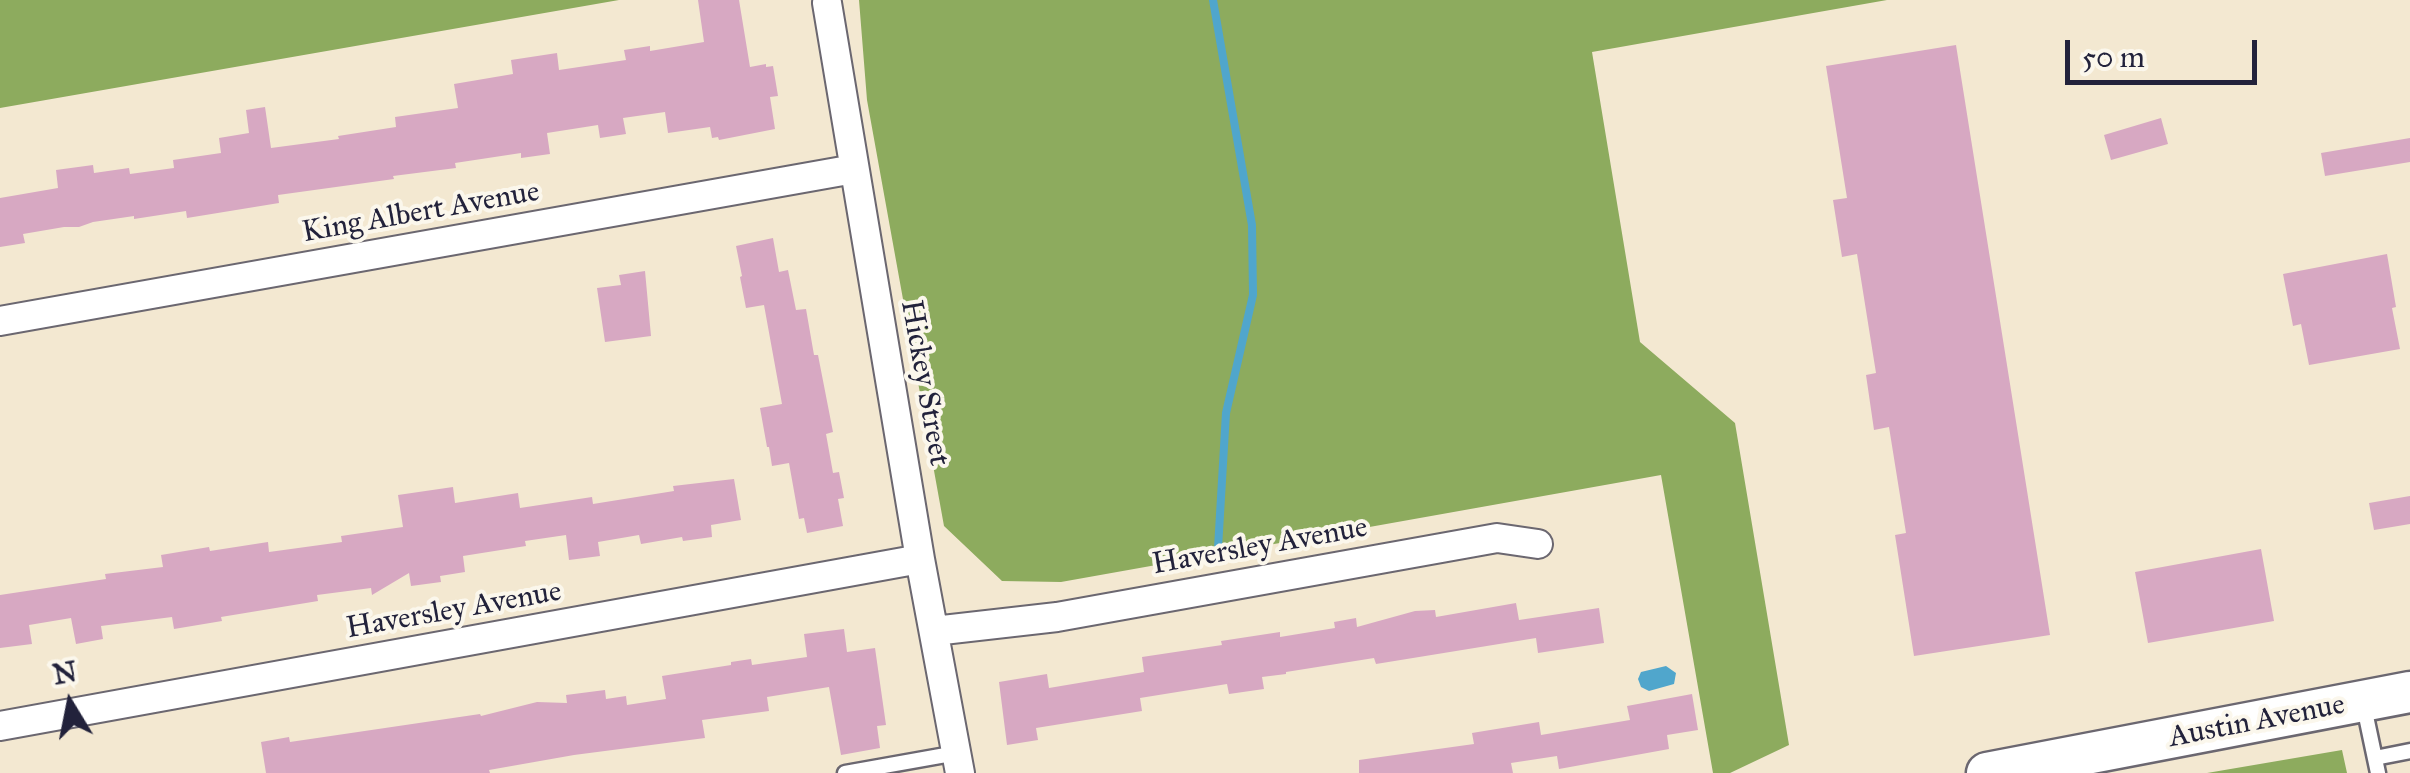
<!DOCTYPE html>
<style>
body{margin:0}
#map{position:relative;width:2410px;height:773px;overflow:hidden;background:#f3e8d1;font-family:"IM FELL Great Primer",serif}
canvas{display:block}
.north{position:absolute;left:20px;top:653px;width:100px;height:100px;-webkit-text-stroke:8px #fbf7ec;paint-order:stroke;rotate:350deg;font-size:28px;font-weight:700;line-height:40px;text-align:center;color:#22223b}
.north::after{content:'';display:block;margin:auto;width:35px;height:45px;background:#22223b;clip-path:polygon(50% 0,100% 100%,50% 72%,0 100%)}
.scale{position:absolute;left:2065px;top:40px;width:192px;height:45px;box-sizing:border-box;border:5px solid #22223b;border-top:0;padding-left:12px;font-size:30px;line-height:35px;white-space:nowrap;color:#22223b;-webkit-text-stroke:8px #fbf7ec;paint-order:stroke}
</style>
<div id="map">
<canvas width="2410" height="773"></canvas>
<div class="north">N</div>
<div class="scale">50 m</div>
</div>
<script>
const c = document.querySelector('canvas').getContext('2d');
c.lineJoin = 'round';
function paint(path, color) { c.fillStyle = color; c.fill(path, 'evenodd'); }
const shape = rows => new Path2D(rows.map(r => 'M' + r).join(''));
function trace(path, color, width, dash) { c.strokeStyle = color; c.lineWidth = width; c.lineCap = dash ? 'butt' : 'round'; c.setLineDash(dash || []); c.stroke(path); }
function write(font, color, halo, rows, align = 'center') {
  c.font = font + ' "IM FELL Great Primer",serif'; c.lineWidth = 8; c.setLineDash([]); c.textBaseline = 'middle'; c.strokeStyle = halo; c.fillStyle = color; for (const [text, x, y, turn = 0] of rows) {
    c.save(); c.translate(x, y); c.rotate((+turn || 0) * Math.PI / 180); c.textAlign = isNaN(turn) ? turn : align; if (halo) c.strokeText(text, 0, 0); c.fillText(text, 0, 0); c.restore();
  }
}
const forest = shape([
 [0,0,619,0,0,108],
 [859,0,1887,0,1592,52,1640,342,1735,423,1789,745,1730,773,1713,773,1661,475,1061,582,1002,581,944,526,867,100],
 [2342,750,2347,773,2207,773]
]);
const water = shape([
 [1666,666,1676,673,1674,684,1649,691,1641,687,1638,679,1641,672]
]);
const stream = shape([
 [1213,0,1252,225,1253,295,1226,413,1218,548]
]);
const building = shape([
 [698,0,739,0,750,67,766,64,766,67,773,66,778,96,770,97,775,129,719,140,718,137,712,138,710,127,668,133,665,112,623,118,626,134,600,138,598,125,547,133,550,154,521,158,521,153,455,163,456,168,393,176,394,179,278,195,279,203,187,218,186,211,134,219,134,216,93,222,79,227,64,227,23,234,25,243,0,247,0,198,58,188,56,170,93,165,94,173,129,168,130,174,174,168,173,160,221,153,219,138,249,133,246,110,265,107,271,148,339,139,338,136,396,127,395,117,458,108,454,84,513,74,511,60,557,53,559,70,626,60,624,50,650,46,650,51,704,42],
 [1956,45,2050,635,1914,656,1895,535,1906,533,1889,427,1874,430,1866,375,1876,373,1857,254,1842,257,1833,200,1847,198,1826,66],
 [2161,118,2168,144,2111,160,2104,135],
 [2410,138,2410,162,2325,176,2321,153],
 [773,238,779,272,788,270,796,310,806,309,814,355,818,355,833,432,826,434,833,473,839,472,844,498,838,499,843,526,807,533,804,518,799,519,789,463,772,466,769,447,767,447,760,408,782,404,764,305,746,308,740,277,742,276,736,246],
 [2387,254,2396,307,2392,308,2400,349,2309,365,2301,324,2293,326,2283,274],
 [645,271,651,336,605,342,597,288,621,285,619,275],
 [734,479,741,520,711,525,712,537,683,541,682,537,641,544,639,535,598,542,600,556,569,560,566,535,525,541,526,546,463,556,465,572,440,576,441,582,411,586,409,573,372,595,371,588,317,595,318,601,221,617,222,621,174,629,172,617,101,626,103,639,76,644,71,618,29,625,32,644,0,648,0,595,106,579,105,574,163,567,161,555,209,547,210,551,268,542,269,552,342,542,341,536,403,527,398,495,453,487,455,503,518,493,520,508,592,497,593,504,674,491,673,486],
 [2410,496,2410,524,2374,530,2369,503],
 [2261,549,2274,621,2148,643,2135,572],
 [1516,603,1519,620,1599,608,1604,643,1538,653,1536,638,1376,664,1374,658,1286,672,1286,674,1262,677,1264,689,1229,694,1227,684,1140,698,1142,711,1036,728,1038,740,1007,745,999,682,1047,674,1049,688,1144,672,1142,657,1222,645,1221,641,1280,632,1280,637,1335,628,1334,622,1356,618,1357,627,1415,611,1435,610,1436,617],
 [844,629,847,652,875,648,886,725,877,726,880,748,841,755,829,687,767,697,769,711,702,720,705,738,574,755,489,770,490,773,266,773,261,742,289,737,290,742,480,714,481,716,537,702,567,703,566,695,605,690,606,699,626,696,627,705,666,699,662,676,731,665,731,662,751,659,752,665,807,657,804,634],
 [1692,694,1698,730,1667,735,1669,749,1559,769,1557,756,1511,763,1513,773,1359,773,1359,760,1474,744,1472,733,1539,722,1541,735,1630,720,1627,706]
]);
const service = shape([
 [2363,702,2378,773],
 [2375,758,2410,751],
 [845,773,957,753]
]);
const minor = shape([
 [827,3,920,559,960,773],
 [0,321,854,169],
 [934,631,1057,617,1497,538,1538,544],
 [0,726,920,559]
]);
const secondary = shape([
 [1987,773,2410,692]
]);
const streetNames = [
 ["King Albert Avenue",421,213,-10],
 ["Hickey Street",924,383,80],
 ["Haversley Avenue",1260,547,-10],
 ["Haversley Avenue",454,611,-10],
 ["Austin Avenue",2257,722,-11]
];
paint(forest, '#8dab5e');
paint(water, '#50a6cc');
trace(stream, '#50a6cc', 8);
paint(building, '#d7a8c2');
trace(service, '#6b6770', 19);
trace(minor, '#6b6770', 32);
trace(secondary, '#6b6770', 45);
trace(service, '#fff', 14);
trace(minor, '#fff', 28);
trace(secondary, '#fff', 40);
write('30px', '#22223b', '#fbf7ec', streetNames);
</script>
